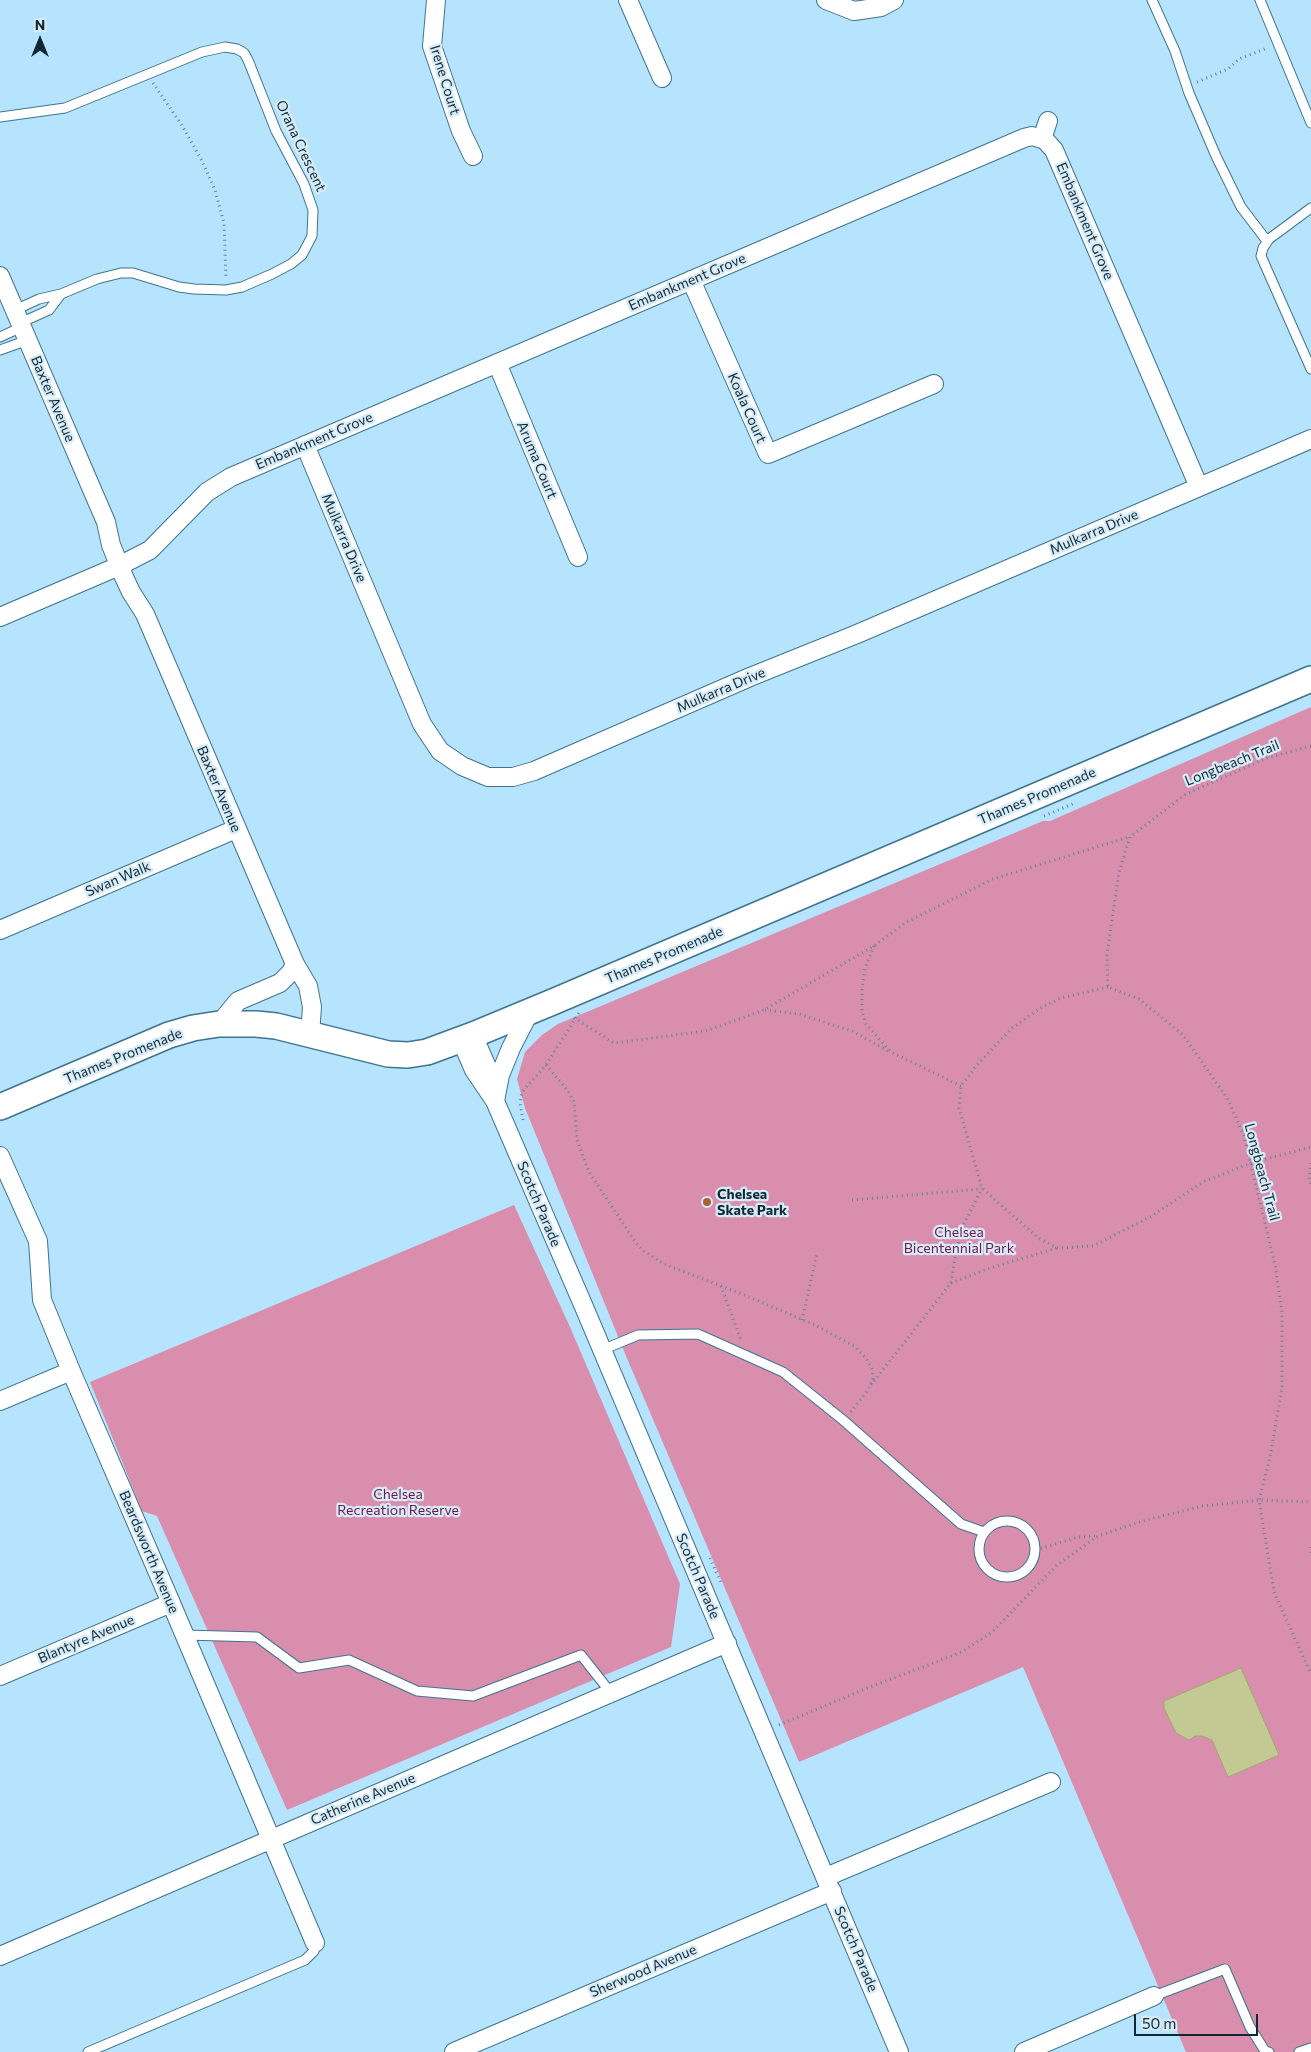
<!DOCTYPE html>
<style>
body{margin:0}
#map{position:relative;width:1311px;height:2052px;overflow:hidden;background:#b6e3fd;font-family:Commissioner,sans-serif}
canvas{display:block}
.north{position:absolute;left:15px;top:15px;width:50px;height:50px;-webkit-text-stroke:4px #d6ecf9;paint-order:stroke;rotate:0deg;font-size:14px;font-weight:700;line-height:20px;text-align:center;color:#112834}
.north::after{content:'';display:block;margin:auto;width:18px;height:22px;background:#112834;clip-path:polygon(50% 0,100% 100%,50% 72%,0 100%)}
.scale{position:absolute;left:1134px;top:2014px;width:124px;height:22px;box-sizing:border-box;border:2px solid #112834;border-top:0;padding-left:6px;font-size:15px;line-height:18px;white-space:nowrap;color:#112834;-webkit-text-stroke:4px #d6ecf9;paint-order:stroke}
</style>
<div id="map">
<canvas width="1311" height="2052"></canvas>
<div class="north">N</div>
<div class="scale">50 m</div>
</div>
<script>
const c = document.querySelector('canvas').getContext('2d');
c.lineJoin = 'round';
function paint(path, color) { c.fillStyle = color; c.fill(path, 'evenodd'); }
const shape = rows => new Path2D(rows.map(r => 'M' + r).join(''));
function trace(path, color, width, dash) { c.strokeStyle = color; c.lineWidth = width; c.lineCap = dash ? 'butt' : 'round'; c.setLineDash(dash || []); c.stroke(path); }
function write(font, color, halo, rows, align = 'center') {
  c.font = font + ' Commissioner,sans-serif'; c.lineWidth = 4.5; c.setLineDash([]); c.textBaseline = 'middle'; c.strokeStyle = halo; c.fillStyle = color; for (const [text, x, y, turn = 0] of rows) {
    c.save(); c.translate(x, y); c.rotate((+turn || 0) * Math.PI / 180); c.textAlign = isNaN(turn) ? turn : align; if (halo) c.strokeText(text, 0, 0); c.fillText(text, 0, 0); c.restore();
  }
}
const green = shape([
 [1311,707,1311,2052,1186,2052,1023,1667,799,1762,626,1356,525,1108,517,1079,525,1052,542,1035,558,1024,1043,821,1050,821],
 [514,1205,570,1327,680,1584,671,1647,287,1810,157,1516,142,1511,90,1382]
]);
const building = shape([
 [1241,1668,1279,1755,1228,1777,1212,1740,1202,1736,1195,1736,1189,1740,1176,1733,1164,1708,1164,1701,1241,1668]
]);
const path = shape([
 [1197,82,1228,69,1239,59,1267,48],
 [153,83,183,127,202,161,215,190,224,223,226,279],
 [1311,746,1267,758,1186,794,1130,837,1119,872,1107,955,1108,987,1139,999,1183,1035,1227,1098,1244,1136,1275,1265,1282,1312,1282,1388,1270,1457,1259,1500,1274,1592,1311,1674],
 [1044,816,1075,803],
 [874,946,865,968,862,990,862,1010,866,1024,891,1052,961,1086],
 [1108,987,1061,998,1042,1007,1012,1028,977,1065,961,1086,959,1108,982,1188,1038,1238,1058,1248,1093,1246,1150,1217,1203,1182,1251,1163,1311,1147],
 [765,1010,799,1014,852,1031,888,1051],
 [574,1018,614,1043,706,1031,764,1010,874,946,905,923,993,879,1129,837],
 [546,1065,568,1091,574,1102,577,1140,589,1172,636,1243,644,1251,664,1264,742,1294,815,1325,854,1346,866,1358,872,1369,873,1379,868,1390,850,1413],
 [523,1120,520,1104,522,1092,546,1065,579,1013],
 [1311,1163,1309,1177,1311,1184],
 [852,1200,981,1189],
 [951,1283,990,1268,1057,1248],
 [721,1286,741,1340],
 [802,1320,817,1254],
 [871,1385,951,1283,956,1251,964,1224,982,1188],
 [1311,1547,1311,1555],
 [1036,1550,1078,1537,1096,1536],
 [710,1558,722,1585],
 [779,1725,865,1689,962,1652,992,1632,1057,1565,1098,1536,1146,1520,1203,1506,1259,1500,1311,1502]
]);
const lane = shape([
 [1152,0,1175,51,1189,93,1216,156,1241,207,1267,241],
 [1260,0,1311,123],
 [0,117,65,108,202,52,225,47,237,49,244,53,248,60,276,131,304,184,313,210,312,236,302,255,291,264,272,274,242,287,226,290,194,289,179,287,133,273,121,273,97,279,61,294,39,299,15,310],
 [1311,208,1269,239,1263,248,1261,256,1311,369],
 [20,323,49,310,61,294],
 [0,337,22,327],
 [0,350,28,340],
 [602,1350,638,1335,698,1334,783,1372,843,1420,961,1524,984,1532],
 '979 1549a28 28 0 1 1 56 0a28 28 0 1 1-56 0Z',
 [185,1635,257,1637,299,1668,349,1660,417,1691,473,1696,581,1655,611,1693],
 [1154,1996,1225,1969,1250,2027,1265,2051,1269,2052],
 [88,2052,305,1960,314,1951,315,1943],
 [1299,2052,1311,2048]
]);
const street = shape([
 [436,0,432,46,461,131,473,156],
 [628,0,662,78],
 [826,0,854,11,881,7,894,0],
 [1042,139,1048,121],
 [0,276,106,522,111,545,124,577,131,592,145,614,295,964,308,986,312,1007,310,1034],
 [691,280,768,454,934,384],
 [497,363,578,557],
 [305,445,422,724,440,751,462,766,488,777,513,777,534,771,750,677,857,634,1311,439],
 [0,617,119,566,150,550,207,492,231,477,1024,138,1032,136,1045,140,1054,150,1199,487],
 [0,930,236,829],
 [219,1024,238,1001,280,983,291,972,295,964],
 [473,1035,487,1067,492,1088],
 [461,1040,474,1070,495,1101,584,1307,899,2052],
 [495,1101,500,1075,511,1048,530,1011],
 [0,1156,38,1241,42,1300,71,1371,171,1603,315,1943],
 [0,1401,71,1371],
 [0,1676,171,1603],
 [826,1877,1051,1782],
 [0,1956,727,1643],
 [454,2052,832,1891],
 [1024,2052,1154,1996]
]);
const secondary = shape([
 [0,1107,169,1035,193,1028,219,1024,256,1024,276,1026,388,1054,408,1055,427,1052,473,1035,555,1001,1311,679]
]);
const markers = [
 [707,1202,5,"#a76434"]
];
const streetNames = [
 ["Irene Court",445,80,73],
 ["Orana Crescent",301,146,65],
 ["Embankment Grove",1085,221,67],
 ["Embankment Grove",687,282,-23],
 ["Baxter Avenue",53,399,67],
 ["Koala Court",747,408,66],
 ["Embankment Grove",314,441,-23],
 ["Aruma Court",537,460,67],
 ["Mulkarra Drive",1094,532,-23],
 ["Mulkarra Drive",344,538,67],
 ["Mulkarra Drive",721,690,-23],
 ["Longbeach Trail",1232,763,-22],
 ["Baxter Avenue",219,789,67],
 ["Thames Promenade",1037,796,-23],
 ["Swan Walk",118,879,-23],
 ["Thames Promenade",664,955,-23],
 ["Thames Promenade",123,1056,-22],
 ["Longbeach Trail",1262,1172,75],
 ["Scotch Parade",539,1204,67],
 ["Beardsworth Avenue",149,1552,67],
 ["Scotch Parade",698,1576,67],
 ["Blantyre Avenue",86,1639,-23],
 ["Catherine Avenue",363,1799,-23],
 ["Scotch Parade",856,1949,67],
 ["Sherwood Avenue",643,1971,-23]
];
const poiNames = [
 ["Chelsea",717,1194],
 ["Skate Park",717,1210]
];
const parkNames = [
 ["Chelsea",959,1232],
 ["Bicentennial Park",959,1248],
 ["Chelsea",398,1494],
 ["Recreation Reserve",398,1510]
];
paint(green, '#da8ead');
paint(building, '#c2c992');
trace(building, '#a1a771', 1);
trace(lane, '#3d7491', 11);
trace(street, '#3d7491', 20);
trace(secondary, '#3d7491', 28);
trace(path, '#628396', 3, [1, 4]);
trace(lane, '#fff', 9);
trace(street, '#fff', 18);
trace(secondary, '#fff', 25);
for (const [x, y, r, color] of markers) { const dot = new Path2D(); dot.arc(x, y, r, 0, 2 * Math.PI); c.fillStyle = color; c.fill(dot); trace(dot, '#d6ecf9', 2); }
write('14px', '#112834', '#d6ecf9', streetNames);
write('bold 14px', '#112834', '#d6ecf9', poiNames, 'left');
write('14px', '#711646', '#d6ecf9', parkNames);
</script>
